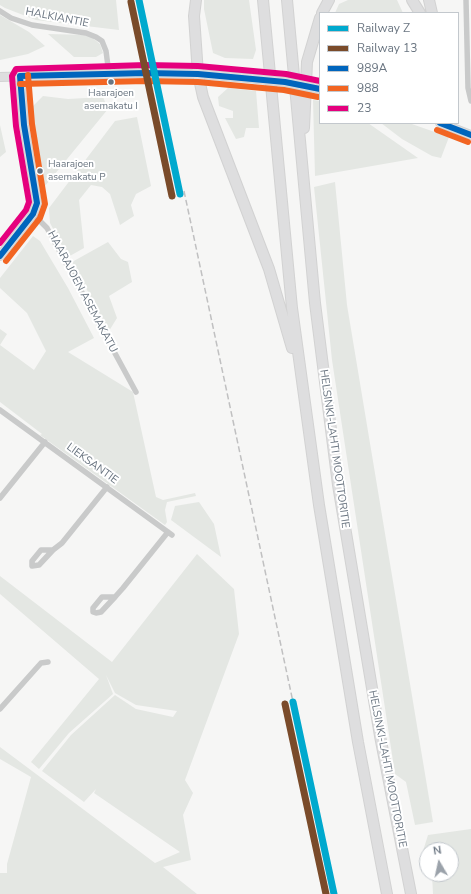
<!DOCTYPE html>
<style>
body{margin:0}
#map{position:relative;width:471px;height:894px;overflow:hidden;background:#f6f6f5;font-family:"Nunito Sans",sans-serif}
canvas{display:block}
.legend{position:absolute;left:319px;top:12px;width:140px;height:112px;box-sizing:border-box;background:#fff;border:1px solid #c3c8cd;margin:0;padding:5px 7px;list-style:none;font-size:12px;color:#6a7581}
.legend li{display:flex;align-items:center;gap:8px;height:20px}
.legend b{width:20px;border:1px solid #c3c8cd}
.north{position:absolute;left:419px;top:842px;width:40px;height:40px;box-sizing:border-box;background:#fff;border:1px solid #c3c8cd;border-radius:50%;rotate:351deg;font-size:11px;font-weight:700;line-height:16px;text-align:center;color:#6a7581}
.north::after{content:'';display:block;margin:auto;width:14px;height:18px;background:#9ba2aa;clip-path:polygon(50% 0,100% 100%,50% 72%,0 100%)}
</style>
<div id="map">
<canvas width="471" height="894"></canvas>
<ul class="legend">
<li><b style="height:5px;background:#00a9ce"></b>Railway Z</li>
<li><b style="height:5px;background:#7a4b2a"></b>Railway 13</li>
<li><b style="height:5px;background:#0065bd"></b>989A</li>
<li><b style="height:5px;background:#f26522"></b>988</li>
<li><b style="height:5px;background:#e5007d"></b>23</li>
</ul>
<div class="north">N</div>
</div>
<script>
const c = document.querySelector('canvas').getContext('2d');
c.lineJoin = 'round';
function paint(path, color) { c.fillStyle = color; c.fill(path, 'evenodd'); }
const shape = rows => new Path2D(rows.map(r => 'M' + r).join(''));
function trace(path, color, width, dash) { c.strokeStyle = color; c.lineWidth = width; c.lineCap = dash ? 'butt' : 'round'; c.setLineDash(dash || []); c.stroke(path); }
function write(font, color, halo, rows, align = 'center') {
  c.font = font + ' "Nunito Sans",sans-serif'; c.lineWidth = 4; c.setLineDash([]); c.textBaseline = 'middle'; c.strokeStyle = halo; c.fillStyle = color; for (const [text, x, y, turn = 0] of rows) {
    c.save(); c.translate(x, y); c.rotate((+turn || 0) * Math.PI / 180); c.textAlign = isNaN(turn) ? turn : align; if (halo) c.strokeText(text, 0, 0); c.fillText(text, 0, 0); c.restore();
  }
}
const green = shape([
 [0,0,116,0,119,30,36,20,5,8,0,5],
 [204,0,249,0,256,50,253,59,225,58,213,53,204,9],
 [348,0,397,0,403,13,335,13,339,4],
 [0,15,29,32,45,46,28,54,0,60],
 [48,34,89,35,100,44,103,53,96,57,74,57],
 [228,88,256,91,259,128,246,128,244,137,236,139,225,118,233,118,233,111,219,106,218,97],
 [43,96,68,99,103,97,108,109,45,186,41,170,37,164,32,107],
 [313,100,320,101,320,123,368,123,418,158,315,176],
 [137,117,151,186,136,194,131,205,134,216,120,225,110,194,102,187,91,185,79,200,84,248,68,257,50,223,49,208,115,121],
 [381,123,409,123,449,137,441,158,432,156,402,139],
 [0,125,6,152,0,157],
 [335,182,347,305,433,822,415,825,406,782,395,774,332,360,314,187],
 [33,236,40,241,68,288,94,338,68,352,133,392,156,497,163,500,195,493,196,496,167,502,165,510,167,522,165,525,40,435,42,434,0,402,0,329,7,334,0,345,34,370,46,351,27,313,0,288,0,278],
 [108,242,121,259,128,262,132,282,109,296,117,318,109,331,72,262],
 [199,502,214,524,221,557,171,520,175,506],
 [197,554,234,589,239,634,185,780,193,793,183,815,191,860,163,867,197,894,0,894,0,873,7,873,7,864,31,777,0,759,0,747,155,863,180,852,94,793,96,789,84,802,42,771,71,735,115,695,136,709,173,717,177,711,136,705,115,693,106,675,113,694,69,733,39,769,31,762,99,679,0,594,0,576,112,662],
 [471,829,471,894,433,894,432,874,451,874,451,850,427,850,427,859,423,851,428,835]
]);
const street = shape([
 [466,0,468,88,471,101],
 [0,11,11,18,32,25,86,33,96,37,102,41,106,51,109,74],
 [33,214,47,228,136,392],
 [0,410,172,535],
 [0,498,45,442],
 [53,550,39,565,32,566,32,561,41,550,53,550,62,543,107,487],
 [115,597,101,612,96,613,93,612,93,608,102,597,115,597,123,588,168,532],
 [0,709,41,663,48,662]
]);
const secondary = shape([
 [0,77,146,73,198,74,248,78],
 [440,123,471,135],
 [0,256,33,214,37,203,24,125,20,76]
]);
const highway = shape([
 [196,0,194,16,198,74,203,97,269,269,292,348],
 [263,0,292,308,319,505,358,742,387,894],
 [287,0,315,303,338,485,380,736,411,894],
 [412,0,420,13],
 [429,0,432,13],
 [322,13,329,0],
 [304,128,307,62,320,18]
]);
const rail = shape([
 [184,191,293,702]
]);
const secondaryBridge = shape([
 [248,78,285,82,320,89]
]);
const bus1 = shape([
 [20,76,146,73,198,74,285,82,320,89],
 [440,123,471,135],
 [0,256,33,214,37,203,24,125,20,76]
]);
const bus2 = shape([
 [20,84,146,81,198,82,284,90,318,97],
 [437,130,468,142],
 [6,261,40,218,45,204,32,124,28,75]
]);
const bus3 = shape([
 [0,243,26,210,29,202,16,126,12,76,16,69,146,65,198,66,286,74,320,81]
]);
const rail1 = shape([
 [139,0,180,194],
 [293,702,334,894]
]);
const rail2 = shape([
 [131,2,172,196],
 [285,704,326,894]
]);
const markers = [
 [111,82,3.5,"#6a7581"],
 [40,171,3.5,"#6a7581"]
];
const busNames = [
 ["Haarajoen",111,94],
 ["asemakatu I",111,107],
 ["Haarajoen",48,165,"left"],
 ["asemakatu P",48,178,"left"]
];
const streetNames = [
 ["HALKIANTIE",57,18,11],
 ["HAARAJOEN ASEMAKATU",82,292,62],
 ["HELSINKI-LAHTI MOOTTORITIE",334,449,82],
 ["LIEKSANTIE",92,464,36],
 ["HELSINKI-LAHTI MOOTTORITIE",387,769,79]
];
paint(green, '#e4e7e3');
trace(secondary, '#d2d3d3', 10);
trace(highway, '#d2d2d2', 12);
trace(street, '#c9caca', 5.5);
trace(secondary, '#dededf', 8);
trace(highway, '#dededf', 10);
trace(rail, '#c0c0c1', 1.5, [6, 3]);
trace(secondaryBridge, '#d2d3d3', 10, []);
trace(secondaryBridge, '#dededf', 8);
trace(bus1, '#0065bd', 6);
trace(bus2, '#f26522', 6);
trace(bus3, '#e5007d', 6);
trace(rail1, '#00a9ce', 7);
trace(rail2, '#7a4b2a', 7);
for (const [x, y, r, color] of markers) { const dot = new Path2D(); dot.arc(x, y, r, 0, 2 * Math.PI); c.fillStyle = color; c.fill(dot); trace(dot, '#fff', 1.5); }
write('10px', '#6a7581', '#fff', busNames);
write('11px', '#6a7581', '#fff', streetNames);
</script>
